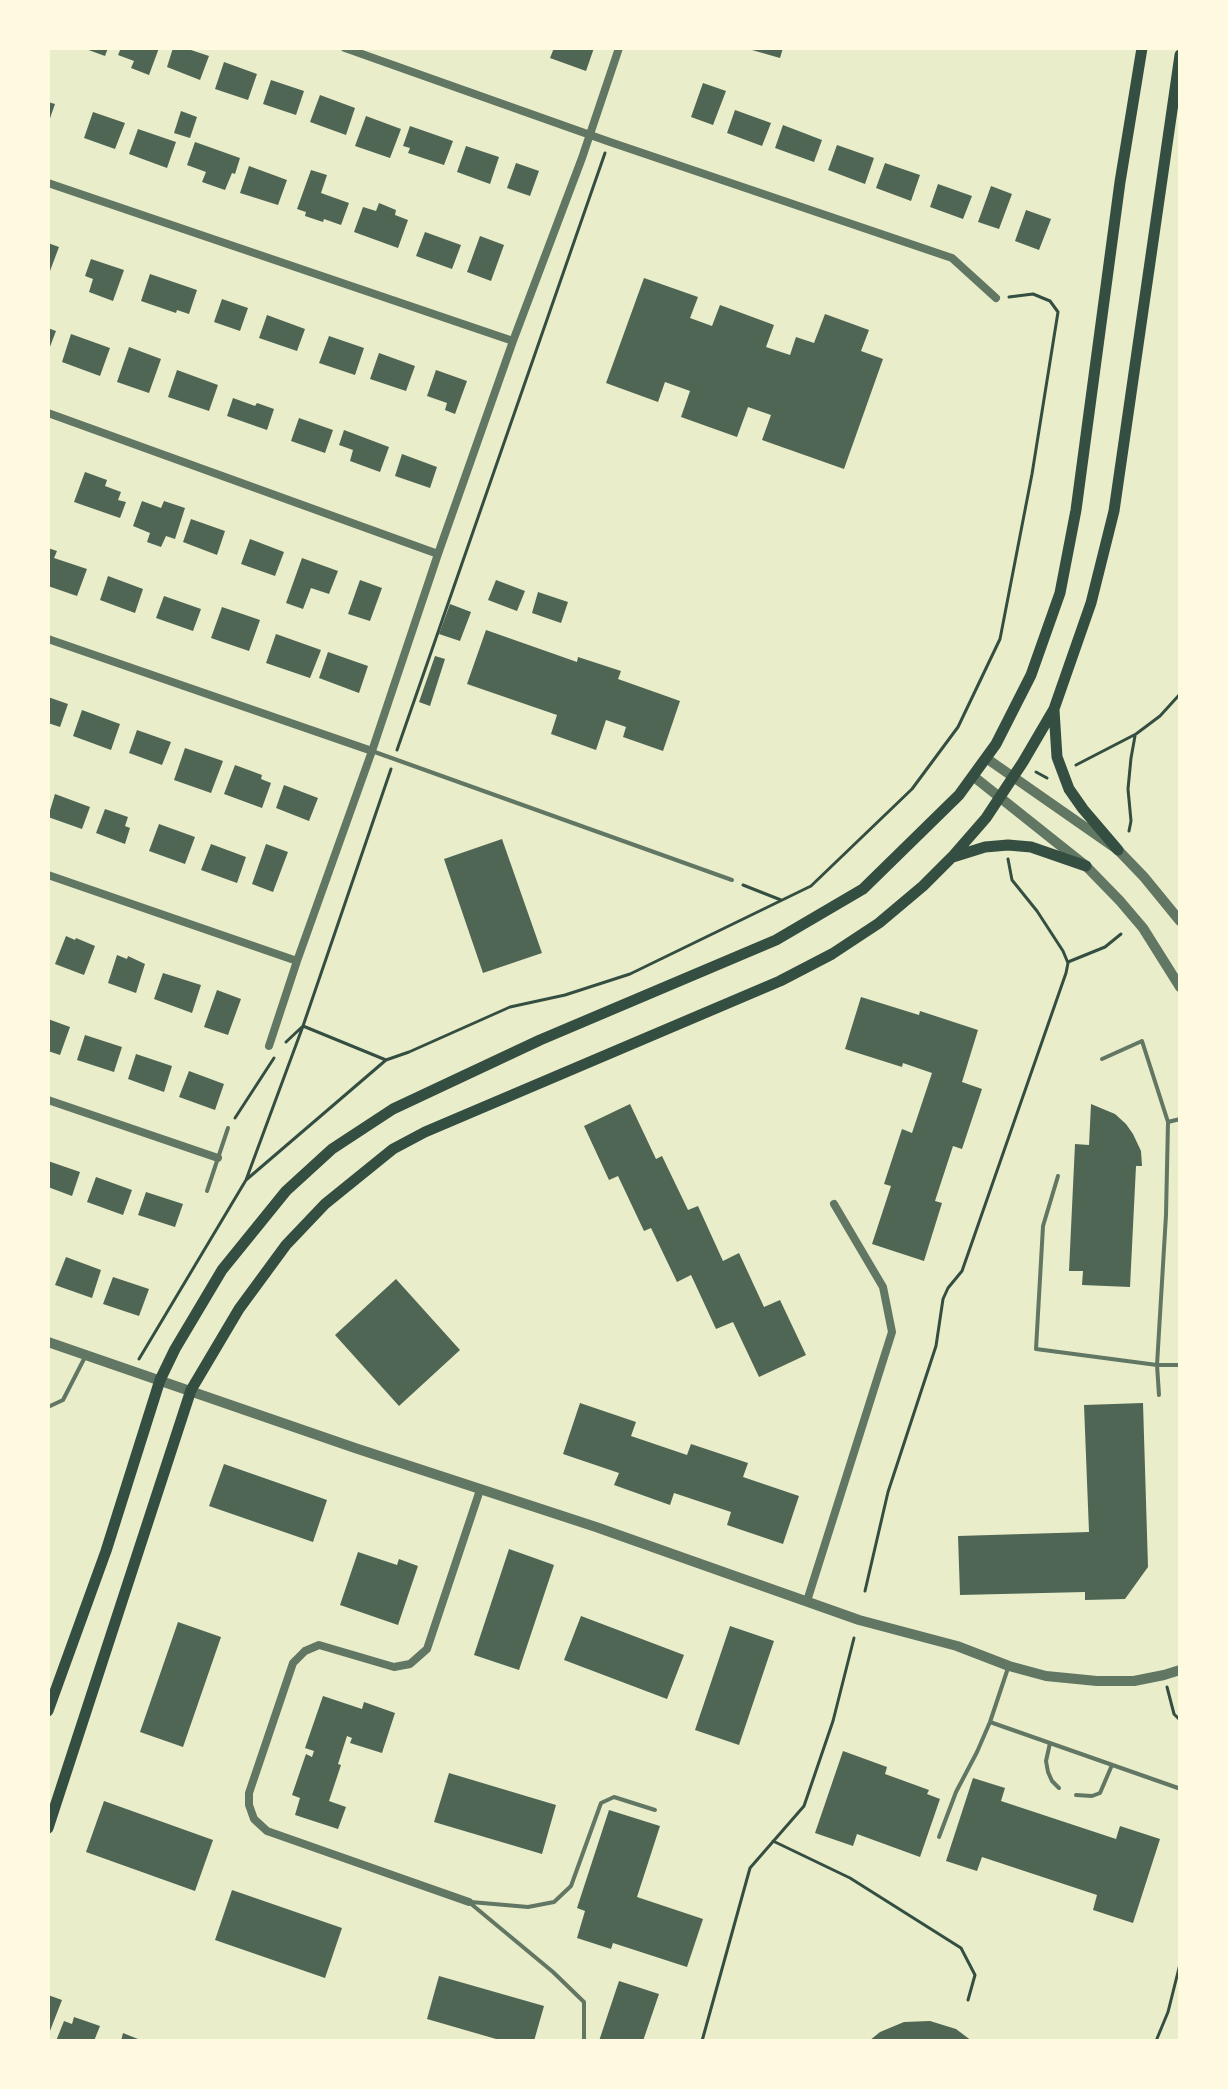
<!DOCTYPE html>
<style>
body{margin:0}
#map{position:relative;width:1228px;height:2089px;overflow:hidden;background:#e9edc9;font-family:"Archivo Narrow",sans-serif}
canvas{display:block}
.frame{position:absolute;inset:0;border:50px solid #fefae0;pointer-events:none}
</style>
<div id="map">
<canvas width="1228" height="2089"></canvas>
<div class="frame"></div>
</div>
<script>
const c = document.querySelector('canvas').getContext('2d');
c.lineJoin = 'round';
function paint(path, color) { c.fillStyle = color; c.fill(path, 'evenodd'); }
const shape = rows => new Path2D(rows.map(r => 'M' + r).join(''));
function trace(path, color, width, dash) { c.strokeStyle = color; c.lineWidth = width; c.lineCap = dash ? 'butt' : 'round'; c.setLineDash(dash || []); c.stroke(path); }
const building = shape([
 [83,48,108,48,105,56],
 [121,48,159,48,149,75,131,68,134,61,118,55],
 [173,48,185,48,209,56,200,80,167,67],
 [554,48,594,48,586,71,550,58],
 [745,48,783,48,780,58],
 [224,62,257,74,248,100,215,89],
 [271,80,304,91,296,115,263,104],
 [703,83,726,91,713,125,691,117],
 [320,95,355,108,346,135,310,122],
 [48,102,55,104,48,124],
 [735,110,771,123,762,146,727,133],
 [181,111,197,117,190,138,174,133],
 [93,112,125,123,115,149,84,138],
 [366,116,401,129,390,158,355,146],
 [783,125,822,140,814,162,775,148],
 [410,126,453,141,444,165,408,153,410,148,403,146],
 [138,129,176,142,167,168,129,154],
 [195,142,240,158,235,174,232,173,225,190,202,182,206,172,187,165],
 [837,145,874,158,865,184,828,170],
 [466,146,499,157,490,184,457,172],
 [516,163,539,171,530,196,507,188],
 [885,163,920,175,911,201,876,188],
 [249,166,287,180,278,205,240,193],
 [311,170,327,175,321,193,349,203,341,225,324,219,323,222,305,216,306,212,297,209],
 [938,184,972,196,963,219,930,207],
 [991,186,1012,194,999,229,978,222],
 [379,203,396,210,395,215,408,220,398,248,354,232,363,207,376,211],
 [1026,210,1051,219,1039,250,1015,241],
 [425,232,461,245,452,269,416,256],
 [480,236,504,245,491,281,467,272],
 [48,243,59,247,50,271,48,271],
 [91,259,124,270,113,301,89,292,93,279,85,276],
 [150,274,197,290,189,314,177,310,176,313,141,301],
 [644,278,698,297,690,318,712,326,720,305,774,325,766,347,790,355,796,337,814,343,825,314,869,330,861,351,883,359,844,469,762,440,771,415,748,407,737,437,681,417,690,391,665,382,658,402,606,383],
 [222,299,248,308,240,331,214,322],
 [267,315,305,329,297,351,259,338],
 [48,328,56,331,48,352],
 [71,334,110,348,100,376,62,362],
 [329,336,364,348,355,375,319,363],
 [129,347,161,359,149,393,117,382],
 [379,353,415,366,406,391,370,379],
 [177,370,218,385,209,411,168,397],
 [436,370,467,381,455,414,445,410,447,403,427,396],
 [233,398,255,406,257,403,274,409,267,430,227,416],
 [299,418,333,430,325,453,291,441],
 [344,430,389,447,380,472,350,461,353,450,339,445],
 [402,454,437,467,430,488,395,476],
 [85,472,107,480,105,486,121,492,118,500,126,502,120,518,74,502],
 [142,501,161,508,164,501,185,508,175,539,166,536,161,547,147,542,150,533,133,526],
 [191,519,225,531,217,555,183,542],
 [250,539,284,552,275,576,241,564],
 [48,548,57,551,54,558,87,569,77,596,48,586],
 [302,558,338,571,329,594,311,588,303,609,286,603],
 [108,576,143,589,135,613,100,600],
 [360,580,382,588,370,621,348,614],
 [496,580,525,591,517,611,488,600],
 [538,592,568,602,561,623,532,613],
 [164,596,201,609,193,631,156,618],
 [450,604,471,612,460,641,439,634],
 [222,607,260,620,249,651,211,638],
 [486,630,577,662,578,657,621,671,618,679,680,701,663,751,623,737,626,727,606,720,596,750,551,734,557,715,467,684],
 [276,634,321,650,310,678,266,663],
 [328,652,368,666,359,693,319,678],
 [435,656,445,659,430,706,419,702],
 [48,697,68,704,60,727,48,723],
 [82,710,120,724,111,750,73,736],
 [137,730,171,742,162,765,129,753],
 [185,748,223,761,211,793,174,780],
 [235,765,262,775,261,779,271,783,262,808,224,794],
 [284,785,318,798,309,821,276,808],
 [55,794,90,807,82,829,48,817],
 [105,809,128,817,125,826,130,828,125,844,96,833],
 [159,824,195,837,185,864,149,851],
 [502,839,542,953,483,973,444,859],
 [211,844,246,857,237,883,201,870],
 [266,844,288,852,273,892,252,884],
 [66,936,75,940,76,938,95,946,84,975,55,964],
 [117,955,127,959,128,956,145,964,136,993,108,983],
 [163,973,201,985,192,1013,154,999],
 [217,990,241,999,228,1035,204,1027],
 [861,997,919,1015,920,1011,978,1030,962,1082,982,1089,962,1149,953,1146,935,1201,942,1203,924,1261,872,1244,891,1186,884,1184,902,1129,912,1133,932,1073,903,1063,902,1067,845,1049],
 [48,1019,70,1027,60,1055,48,1051],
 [85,1035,122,1047,114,1072,77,1060],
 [136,1054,172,1066,164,1092,128,1079],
 [189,1071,224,1084,215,1110,179,1097],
 [630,1104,656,1159,662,1156,688,1210,698,1206,723,1261,739,1253,764,1307,780,1300,806,1355,759,1377,733,1322,716,1329,691,1275,677,1282,651,1228,644,1231,618,1176,609,1180,584,1126],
 [1091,1104,1115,1114,1126,1124,1133,1134,1141,1151,1142,1166,1136,1166,1130,1287,1082,1285,1083,1271,1069,1271,1075,1144,1089,1145],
 [48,1161,80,1172,72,1196,48,1187],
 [96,1177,132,1190,123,1215,87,1202],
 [146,1192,183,1204,175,1227,138,1215],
 [66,1257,101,1270,92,1298,55,1285],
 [113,1277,149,1289,139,1316,103,1304],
 [396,1279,460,1350,399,1406,335,1335],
 [580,1403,636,1422,631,1436,687,1455,691,1444,748,1463,743,1477,799,1496,783,1544,727,1525,731,1512,674,1493,670,1505,614,1485,619,1473,563,1454],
 [1143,1403,1148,1567,1125,1599,1085,1600,1085,1592,960,1595,958,1536,1089,1532,1084,1405],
 [224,1464,327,1500,313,1542,209,1506],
 [509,1549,554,1565,519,1670,474,1655],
 [358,1552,397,1565,399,1559,418,1566,398,1625,340,1605],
 [581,1616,684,1655,667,1699,564,1660],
 [178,1622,221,1637,183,1747,140,1732],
 [730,1626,774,1641,739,1745,695,1730],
 [323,1696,362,1709,364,1702,395,1713,382,1753,350,1743,352,1738,347,1736,338,1764,341,1765,329,1801,346,1807,338,1829,295,1815,300,1798,292,1795,306,1754,312,1757,314,1751,305,1748],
 [843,1751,887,1767,885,1774,929,1790,927,1794,940,1799,920,1857,857,1834,853,1846,815,1833],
 [449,1773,556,1805,542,1854,434,1822],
 [973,1778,1005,1788,1001,1801,1116,1839,1120,1826,1160,1839,1133,1923,1093,1910,1097,1895,982,1857,977,1871,946,1861],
 [104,1801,213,1840,195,1891,86,1852],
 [609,1810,660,1826,637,1897,703,1919,687,1967,613,1943,611,1949,577,1938,585,1911,577,1908],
 [232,1890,342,1928,325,1978,215,1940],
 [439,1976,544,2006,534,2041,503,2041,427,2019],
 [619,1981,659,1994,643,2041,599,2041],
 [48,1995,62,2000,48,2036],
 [74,2017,100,2026,94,2041,56,2041,64,2021,72,2024],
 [930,2021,956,2029,972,2041,869,2041,880,2032,904,2022],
 [123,2033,143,2041,121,2041]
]);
const path = shape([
 [397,750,605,153],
 [1076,765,1136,734,1160,716,1180,694],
 [1036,772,1047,778],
 [1129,831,1131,821,1128,789,1131,758,1135,736],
 [743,885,781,900],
 [1068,962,1105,947,1121,934],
 [286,1042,303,1026,386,1060,409,1052,510,1007,565,995,630,974,811,886,912,789,958,727,1000,639,1032,474,1058,312,1050,301,1033,294,1009,297],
 [235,1118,274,1058],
 [246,1180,386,1060],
 [139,1359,246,1180,303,1026,391,769],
 [865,1591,888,1492,936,1346,943,1299,948,1288,962,1271,1066,973,1068,963,1063,951,1037,911,1012,880,1008,859],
 [1167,1687,1174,1714,1180,1720],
 [773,1841,850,1878,961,1948,975,1975,968,2000],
 [702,2041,750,1868,804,1806,833,1721,854,1638],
 [1156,2041,1168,2012,1180,1964]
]);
const service = shape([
 [372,751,732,880],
 [1102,1059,1142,1041,1168,1122],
 [1180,1119,1168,1122,1166,1215,1157,1365,1180,1365],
 [1058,1176,1043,1226,1036,1349,1157,1365,1159,1395],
 [207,1191,228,1128],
 [48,1407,63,1400,85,1357],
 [990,1722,1178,1788],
 [1050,1743,1046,1761,1048,1772,1052,1781,1059,1788],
 [1076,1795,1092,1796,1100,1793,1112,1765],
 [939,1837,956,1792,977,1752,990,1722,1008,1668],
 [471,1902,528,1907,554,1902,571,1886,601,1803,614,1797,655,1810],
 [470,1903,553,1972,584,2002,584,2041]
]);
const minor = shape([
 [345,48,610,142,952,258,996,298],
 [48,183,513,341],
 [48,413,438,554],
 [48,639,372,751],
 [48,875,297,961],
 [269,1046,297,961,372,751,438,554,513,341,582,158,619,48],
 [48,1100,218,1158],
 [807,1601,892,1332,883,1287,834,1204],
 [469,1902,267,1831,254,1819,249,1805,249,1793,293,1663,305,1651,319,1645,394,1667,410,1664,427,1649,480,1490]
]);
const tertiary = shape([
 [986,758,1118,850,1144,877,1180,921],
 [973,776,1086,866,1120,901,1143,928,1180,987],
 [48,1342,355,1448,596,1527,859,1620,957,1646,1009,1666,1046,1676,1097,1681,1134,1681,1164,1675,1180,1670]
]);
const secondary = shape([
 [1054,710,1057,757,1069,789,1083,809,1118,850],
 [953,857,985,847,1008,845,1031,847,1086,866],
 [48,1711,106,1551,160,1380,175,1349,222,1270,286,1191,332,1149,393,1109,540,1040,776,940,863,889,959,795,996,744,1031,675,1060,593,1076,510,1120,182,1142,48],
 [48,1828,191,1390,239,1309,286,1245,325,1204,393,1149,425,1132,780,981,832,954,879,923,923,886,952,857,986,818,1023,762,1054,709,1091,603,1114,511,1180,55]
]);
paint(building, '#4f6655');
trace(path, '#344e41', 3);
trace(service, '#617663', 4);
trace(minor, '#617663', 8);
trace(tertiary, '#617663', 10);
trace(secondary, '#344e41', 11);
</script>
